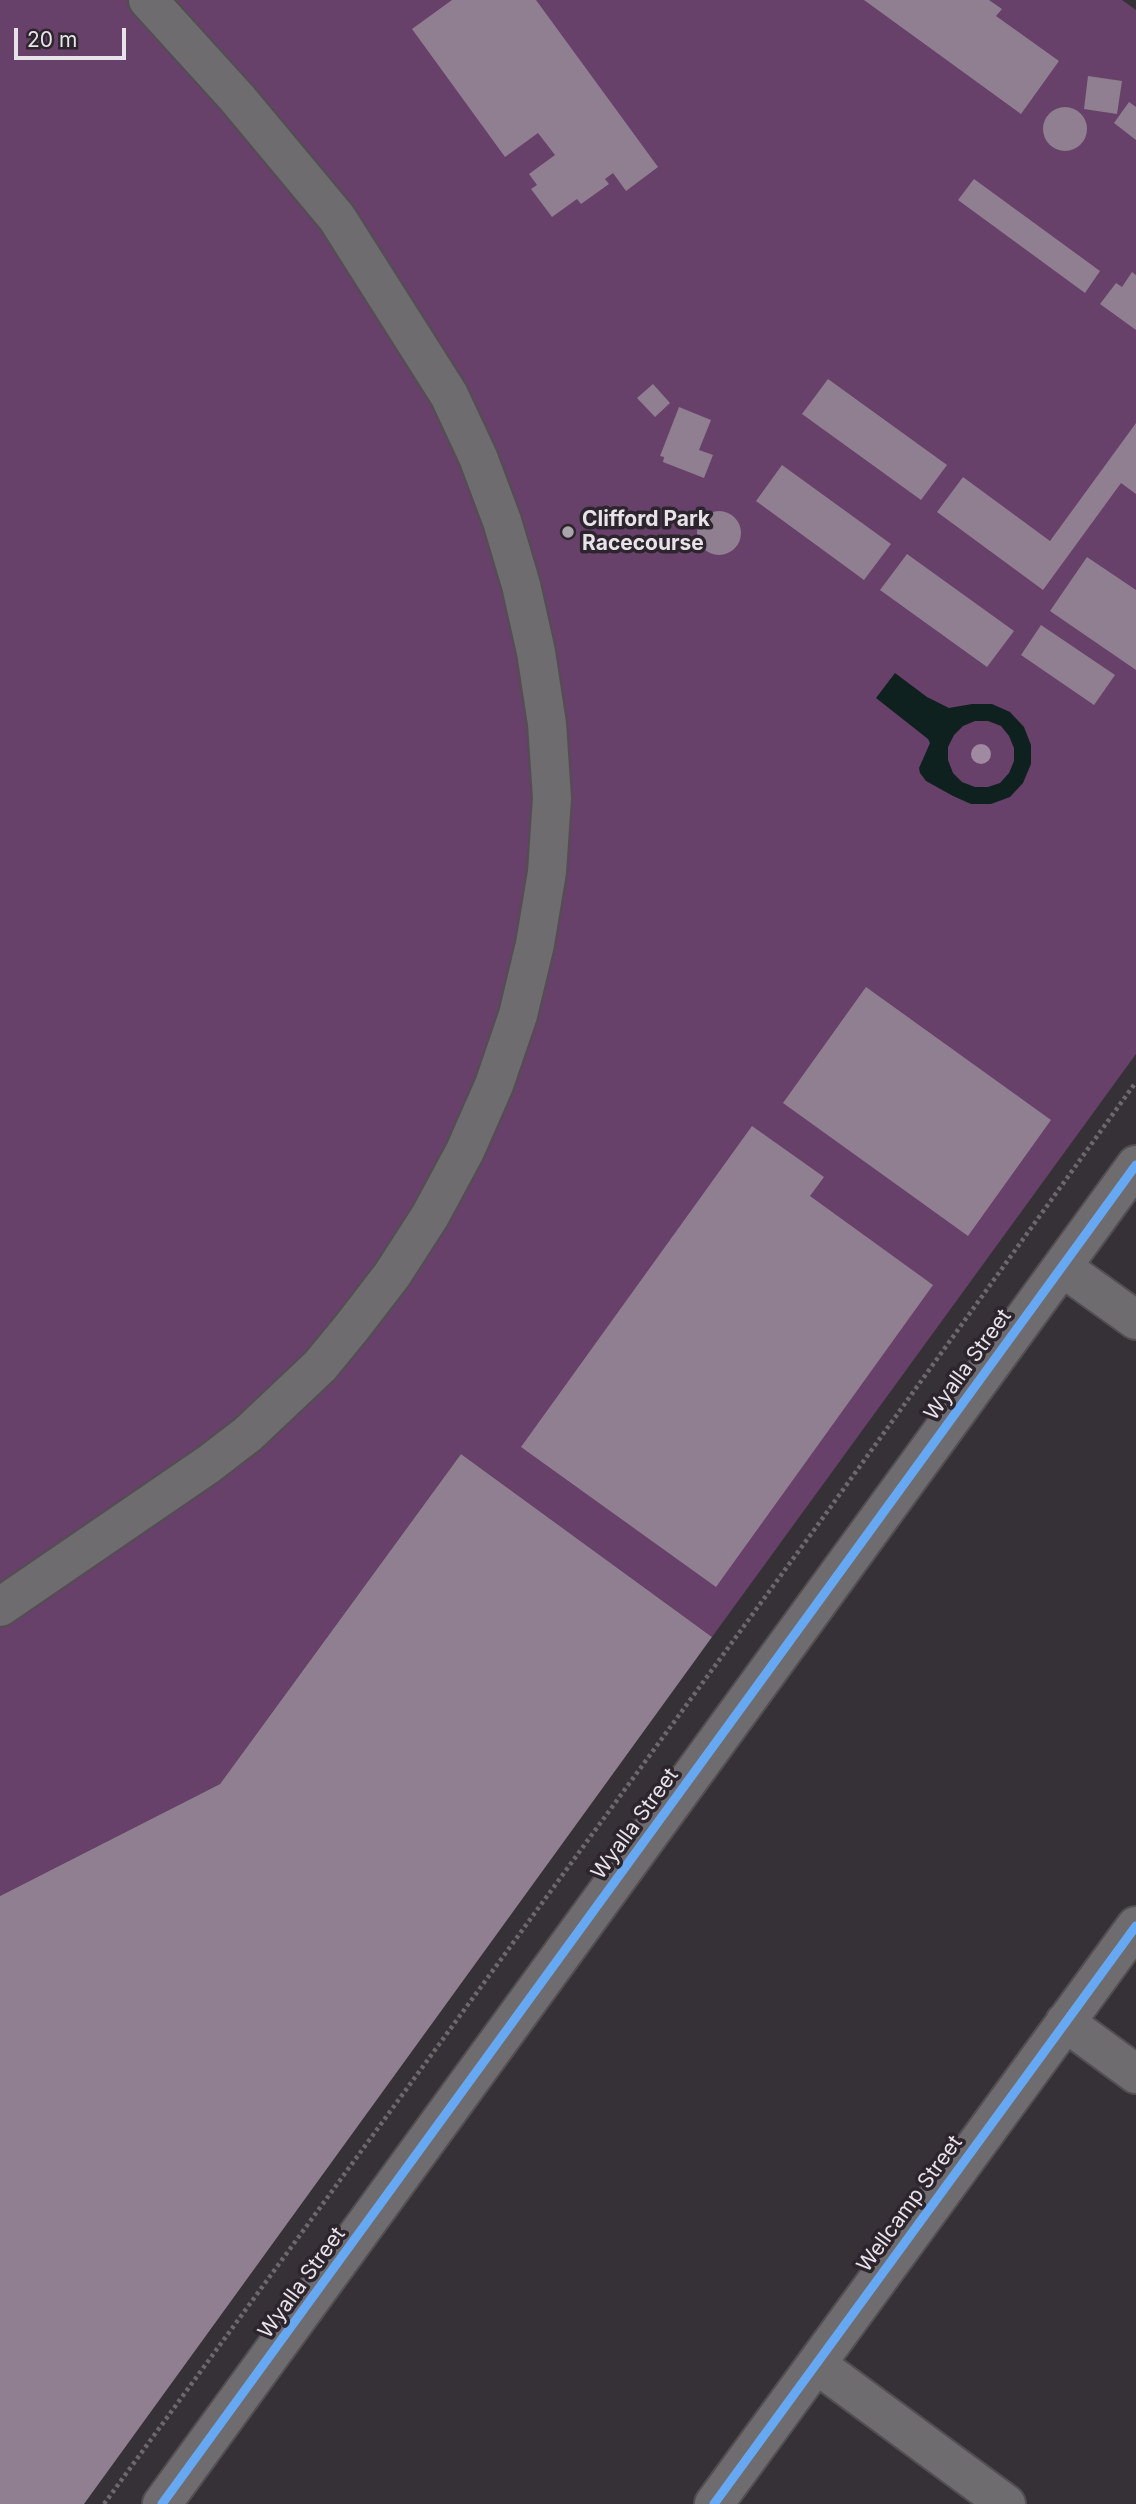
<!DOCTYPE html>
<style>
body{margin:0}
#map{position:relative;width:1136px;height:2504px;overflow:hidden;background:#363136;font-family:Inter,sans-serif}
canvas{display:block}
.scale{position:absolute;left:14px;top:28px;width:112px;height:32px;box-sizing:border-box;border:4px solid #e8e3e8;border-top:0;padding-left:9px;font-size:21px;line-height:24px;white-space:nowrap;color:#e8e3e8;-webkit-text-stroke:5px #2d252d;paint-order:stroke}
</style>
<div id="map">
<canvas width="1136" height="2504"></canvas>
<div class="scale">20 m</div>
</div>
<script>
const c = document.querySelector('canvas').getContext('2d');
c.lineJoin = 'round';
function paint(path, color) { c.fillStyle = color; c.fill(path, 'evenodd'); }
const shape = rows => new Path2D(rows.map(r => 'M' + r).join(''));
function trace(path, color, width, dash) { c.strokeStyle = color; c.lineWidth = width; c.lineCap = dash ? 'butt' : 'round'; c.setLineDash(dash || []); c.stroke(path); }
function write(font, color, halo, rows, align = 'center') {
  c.font = font + ' Inter,sans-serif'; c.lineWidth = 7; c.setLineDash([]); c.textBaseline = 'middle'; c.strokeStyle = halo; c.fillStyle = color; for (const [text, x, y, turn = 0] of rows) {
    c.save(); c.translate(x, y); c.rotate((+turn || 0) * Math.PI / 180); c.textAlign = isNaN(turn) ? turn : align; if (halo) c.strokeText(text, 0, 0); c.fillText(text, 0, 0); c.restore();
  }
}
const green = shape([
 [0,0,1122,0,1136,10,1136,1054,712,1637,461,1454,220,1784,0,1896]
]);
const water = shape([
 [895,673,927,697,949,708,972,704,992,704,1010,712,1024,727,1031,745,1031,764,1023,783,1010,797,991,804,971,804,953,796,926,781,920,773,919,768,930,743,928,739,876,698],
 [975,721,988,721,1001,726,1009,736,1014,748,1014,761,1009,773,1000,783,988,787,975,787,962,782,953,773,948,760,948,747,954,735,963,726]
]);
const building = shape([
 [452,0,536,0,658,167,626,191,613,173,605,179,609,184,581,204,577,199,552,217,531,189,537,185,529,174,555,155,538,133,505,157,412,29],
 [864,0,989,0,1002,9,996,16,1059,61,1021,114],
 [1088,76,1122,81,1117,114,1084,109],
 [1129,102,1136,107,1136,140,1114,123],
 '1043 129a22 22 0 1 1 44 0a22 22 0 1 1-44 0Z',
 [974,179,1100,271,1085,293,958,200],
 [1132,272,1136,275,1136,330,1100,304,1116,283,1122,287],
 [828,379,947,465,921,500,802,414],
 [653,384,670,403,655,417,637,398],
 [679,407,711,420,699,450,713,455,704,478,663,462,664,457,660,456],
 [1136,423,1136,494,1121,483,1043,590,937,512,963,477,1050,541],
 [782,465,891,544,864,580,756,501],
 '697 533a22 22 0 1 1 44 0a22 22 0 1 1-44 0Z',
 [907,554,1014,631,987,667,880,590],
 [1087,557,1136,590,1136,670,1050,611],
 [1041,625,1115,675,1094,705,1021,655],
 [866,987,1051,1120,968,1236,783,1103],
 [752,1126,824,1177,810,1196,933,1285,716,1587,521,1447],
 [461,1454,712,1637,84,2504,0,2504,0,1896,220,1784]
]);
const path = shape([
 [104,2504,822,1519,1136,1082]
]);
const minor = shape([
 [1062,1267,1136,1320],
 [0,1607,209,1464,248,1434,320,1366,352,1327,392,1275,430,1216,465,1151,494,1085,518,1015,535,944,547,872,552,798,547,724,536,652,521,585,502,521,478,457,449,395,337,218,237,98,148,0],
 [1065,2022,1136,2074],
 [816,2364,1006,2504],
 [162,2504,1136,1165],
 [714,2504,1136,1926]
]);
const cycleway = shape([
 [162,2504,1136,1165],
 [714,2504,1136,1926]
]);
const trees = [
 [981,754]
];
const markers = [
 [568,532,7,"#aaa5aa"]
];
const poiNames = [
 ["Clifford Park",582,520],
 ["Racecourse",582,544]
];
const streetNames = [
 ["Wyalla Street",968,1365,-54],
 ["Wyalla Street",635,1824,-54],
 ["Wellcamp Street",910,2204,-54],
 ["Wyalla Street",302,2283,-54]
];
paint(green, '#674169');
paint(water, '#0f211f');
paint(building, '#8f7f90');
trace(minor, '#524e52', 42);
trace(path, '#6c696c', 4.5, [3.5, 3.5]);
trace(minor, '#6f6c6f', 38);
trace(cycleway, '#66a8f1', 9);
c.fillStyle = '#a08aa1';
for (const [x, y] of trees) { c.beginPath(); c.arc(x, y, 10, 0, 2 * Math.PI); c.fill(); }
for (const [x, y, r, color] of markers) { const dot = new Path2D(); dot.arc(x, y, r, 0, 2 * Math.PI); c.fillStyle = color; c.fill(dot); trace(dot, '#2d252d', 2.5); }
write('bold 21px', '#e8e3e8', '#2d252d', poiNames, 'left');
write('21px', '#e8e3e8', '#2d252d', streetNames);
</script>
